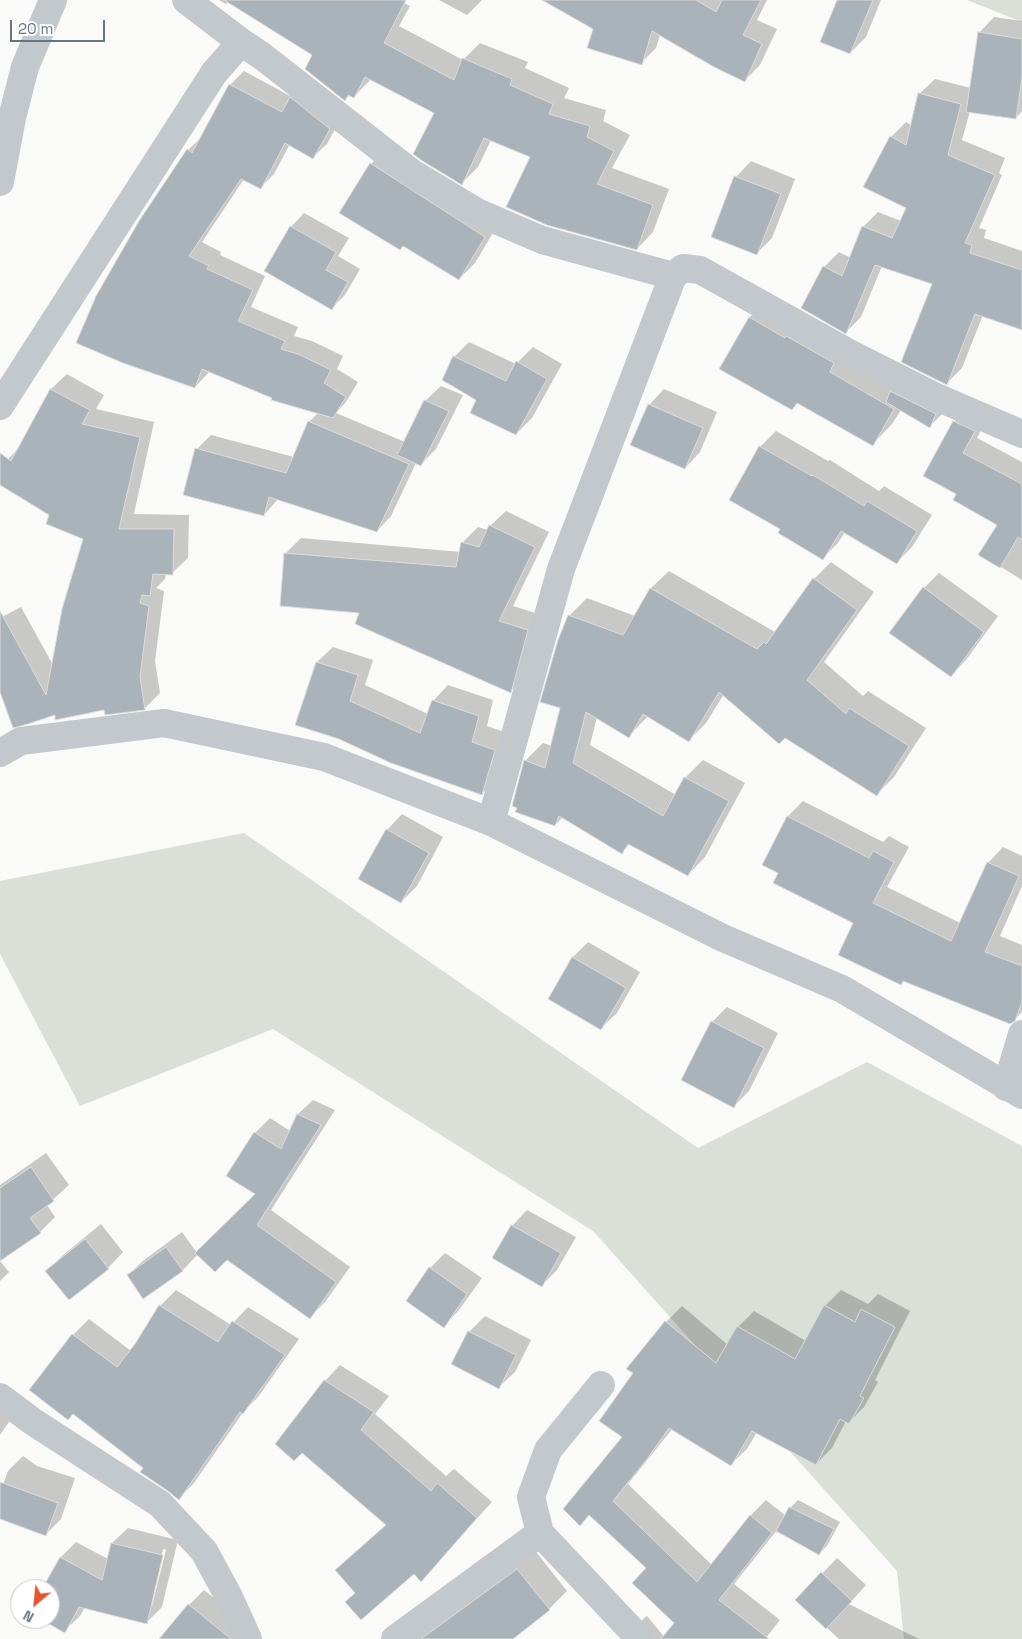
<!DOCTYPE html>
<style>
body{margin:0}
#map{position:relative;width:1022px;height:1639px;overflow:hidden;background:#fafaf8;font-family:"Space Grotesk",sans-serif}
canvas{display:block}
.north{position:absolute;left:10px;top:1579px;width:50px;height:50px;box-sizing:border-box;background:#fff;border:1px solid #c1c8cd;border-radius:50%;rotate:208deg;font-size:14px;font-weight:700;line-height:20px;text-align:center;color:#657683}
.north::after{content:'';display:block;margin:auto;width:18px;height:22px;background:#e4572e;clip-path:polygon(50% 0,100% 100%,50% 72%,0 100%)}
.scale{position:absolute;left:10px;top:20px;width:95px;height:22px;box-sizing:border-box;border:2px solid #657683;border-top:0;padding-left:6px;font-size:15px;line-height:18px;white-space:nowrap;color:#657683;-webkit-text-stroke:4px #fff;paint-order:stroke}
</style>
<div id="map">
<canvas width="1022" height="1639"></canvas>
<div class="north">N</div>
<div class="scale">20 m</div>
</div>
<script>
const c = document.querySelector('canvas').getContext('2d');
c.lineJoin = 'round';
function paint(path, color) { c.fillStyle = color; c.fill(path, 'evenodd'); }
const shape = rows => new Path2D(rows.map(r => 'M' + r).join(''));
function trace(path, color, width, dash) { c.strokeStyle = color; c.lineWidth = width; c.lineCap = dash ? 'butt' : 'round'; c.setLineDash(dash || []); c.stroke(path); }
const green = shape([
 [967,0,1022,0,1022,22],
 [244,833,698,1148,867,1062,1022,1146,1022,1639,904,1639,897,1571,593,1231,273,1029,80,1106,0,954,0,881]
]);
const shadow = shape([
 [219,0,398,0,410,6,399,26,463,60,480,43,528,62,525,68,569,88,564,98,606,110,603,121,630,135,612,168,669,189,653,232,637,249,532,156,491,140,478,167,462,183,435,113,371,79,354,97,350,95,345,99,314,55,228,1,226,4],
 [439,0,482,0,467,15],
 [545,0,767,0,757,20,777,29,760,65,745,80,660,35,656,48,641,63,595,29],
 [840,0,881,0,866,37,850,53],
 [994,17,1022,21,1022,111,1016,118,970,111,962,140,1005,158,999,173,1002,175,979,228,986,230,984,238,1022,251,1022,328,983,315,962,368,947,383,933,284,882,266,861,317,846,332,824,267,839,252,851,258,863,227,878,212,901,221,907,208,891,137,906,122,912,126,919,94,935,79,971,88,979,33],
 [244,71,292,97,304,85,343,114,327,144,313,157,290,144,274,174,260,188,244,179,202,242,221,252,220,255,265,276,251,307,298,327,294,336,312,341,343,356,337,369,358,382,346,402,336,413,405,442,425,401,441,386,463,395,436,449,420,465,416,463,391,516,377,531,278,499,264,515,197,449,211,435,294,457,309,422,319,412,273,398,210,371,195,387,123,362,188,150,202,137,230,85],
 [386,149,500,221,475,263,459,279,371,164],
 [751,161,795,179,772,238,756,254,736,177],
 [304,213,349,238,338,256,360,269,345,295,331,309,266,271,291,227],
 [770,297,945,411,930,426,901,410,892,424,872,445,798,402,792,409,721,368,750,317],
 [469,342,516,364,533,347,562,364,532,418,516,434,477,400,454,357],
 [67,374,104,395,96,409,154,422,134,514,189,515,188,558,172,573,166,573,165,579,156,588,164,591,155,661,160,693,145,708,105,708,55,713,0,689,0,618,21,607,53,665,85,538,51,515,0,484,0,472,8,459,21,446,51,389],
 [664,389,717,412,700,452,685,468,649,405],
 [968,407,988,416,977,438,1022,462,1022,580,980,554,998,525,958,493,954,422],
 [776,431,828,461,830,460,879,491,884,486,932,515,912,547,896,563,845,532,838,543,822,559,782,529,760,447],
 [506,511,549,532,513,606,542,615,526,676,510,691,361,612,285,554,301,538,461,552,462,543,478,527,488,530,490,526],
 [831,562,874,592,824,662,863,696,868,691,926,728,894,777,877,794,724,694,706,723,689,740,648,716,629,736,597,717,590,745,676,795,685,778,703,760,745,783,705,857,688,875,630,844,621,853,563,817,555,825,525,761,543,743,552,746,561,708,569,616,587,598,635,616,651,588,669,571,775,632,814,579],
 [939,573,998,616,966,660,951,676,924,588],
 [333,647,373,660,365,685,428,714,433,701,448,685,493,700,487,726,510,734,497,778,482,794,339,738,297,725,317,662],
 [803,801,883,842,889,836,909,847,887,887,960,923,988,863,1003,847,1022,856,1022,886,1000,936,1022,945,1022,1012,1014,1020,904,981,901,984,855,922,779,872,764,865,788,816],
 [402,814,443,837,417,886,401,902,387,830],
 [588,942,640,972,617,1013,601,1028,549,999,573,957],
 [727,1007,778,1033,749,1091,734,1106,712,1022],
 [313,1100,335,1110,271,1210,350,1267,325,1302,310,1317,227,1258,198,1254,183,1270,144,1297,128,1275,144,1260,182,1232,197,1253,256,1194,255,1133,270,1118,290,1131,298,1114],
 [46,1153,69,1185,47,1205,55,1217,40,1232,0,1260,0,1185],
 [527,1210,576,1237,557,1270,542,1285,512,1226],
 [101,1224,123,1252,108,1268,69,1299,47,1271,62,1256],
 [445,1253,482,1278,459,1310,444,1326,430,1268],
 [0,1261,9,1272,0,1281],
 [176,1290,231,1325,248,1307,299,1339,258,1397,244,1411,194,1483,179,1498,41,1377,73,1335,89,1319,131,1351,160,1306],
 [841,1290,868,1304,878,1294,910,1311,875,1380,878,1382,864,1407,848,1423,846,1421,832,1448,816,1464,757,1432,747,1449,731,1464,673,1428,628,1484,712,1565,750,1516,766,1500,786,1516,790,1508,798,1500,840,1522,827,1546,819,1554,777,1530,734,1584,780,1620,765,1639,673,1639,675,1623,648,1568,590,1514,624,1437,635,1372,666,1322,682,1306,728,1345,738,1327,754,1311,806,1341,825,1306],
 [485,1316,531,1340,515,1372,499,1387,469,1332],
 [340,1365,389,1396,375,1414,446,1476,454,1469,492,1502,421,1580,414,1572,356,1592,336,1570,387,1524,325,1381],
 [0,1403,13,1416,0,1435],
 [23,1456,37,1466,75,1478,61,1519,46,1534,0,1518,0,1493,8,1471],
 [128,1528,178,1540,162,1607,147,1622,85,1607,80,1616,64,1631,42,1619,50,1619,50,1589,43,1589,61,1557,76,1542,108,1559,112,1543],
 [163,1549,166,1550,152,1606,150,1606],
 [536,1552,567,1591,549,1609,511,1639,409,1639],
 [837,1558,866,1585,849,1604,919,1639,839,1639,797,1600],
 [204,1590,245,1623,233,1639,161,1639,189,1605],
 [647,1616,666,1639,619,1639]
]);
const building = shape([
 [224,0,406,0,384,43,454,80,462,58,512,79,510,85,553,104,549,114,590,126,587,137,614,151,597,184,653,205,637,250,547,225,506,207,530,157,484,138,462,185,421,160,413,154,434,113,365,77,354,98,348,95,345,101,305,69,312,55,224,0],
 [542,0,696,0,716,12,722,0,761,0,743,35,762,44,745,82,714,67,652,31,642,65,587,48,593,29,542,0],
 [837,0,873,0,850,54,820,42,837,0],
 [978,32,1022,39,1022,77,1016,119,966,112,978,32],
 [229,84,282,112,290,97,330,129,313,159,285,143,261,189,241,179,189,256,209,266,207,269,253,290,238,321,285,341,281,349,298,354,331,370,324,383,346,397,333,418,271,400,272,398,202,369,195,388,123,363,76,343,96,296,139,221,187,149,192,153,229,84],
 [918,93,961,104,948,155,995,175,965,243,972,245,970,253,1022,270,1022,330,975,314,947,385,901,362,932,284,875,265,846,334,801,308,823,266,842,276,862,226,892,238,906,208,863,187,890,136,906,145,918,93],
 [370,163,485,237,459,280,403,246,400,250,339,213,370,163],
 [734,176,781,194,757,255,711,237,734,176],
 [290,226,336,252,326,270,348,282,332,310,264,271,290,226],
 [749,317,785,338,786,336,834,363,830,372,894,409,873,446,797,403,792,410,719,369,749,317],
 [453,356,506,381,516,361,547,379,516,435,470,413,476,400,442,380,453,356],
 [50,389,90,410,82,424,140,437,119,529,174,529,173,575,153,574,150,596,142,595,140,603,149,606,140,677,145,710,105,715,104,710,55,720,55,715,28,724,13,728,0,692,0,611,46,695,62,609,83,539,46,524,49,515,0,485,0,453,11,461,50,389],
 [890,391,936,414,930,428,886,402,890,391],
 [424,400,449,411,421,466,397,455,424,400],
 [648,404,703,428,685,469,630,445,648,404],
 [308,421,409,464,377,532,269,497,264,516,183,495,195,448,286,473,308,421],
 [953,421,975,431,963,453,1022,484,1022,540,1018,537,1000,568,978,555,997,525,953,500,956,494,923,476,953,421],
 [759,446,812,476,813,475,864,506,867,501,917,531,897,564,841,531,823,560,778,533,780,529,729,500,759,446],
 [489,525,535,547,499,621,528,630,511,693,355,624,359,613,280,606,284,553,456,567,461,542,479,547,489,525],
 [813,578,857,610,807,680,846,714,849,708,909,746,877,796,785,738,779,744,719,692,689,742,643,714,629,738,586,712,573,763,663,816,684,777,729,801,688,876,628,844,622,854,559,816,555,826,515,812,517,808,512,806,524,760,545,768,560,708,540,702,558,640,568,615,623,635,650,588,757,649,764,642,766,644,813,578],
 [923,587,984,632,951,677,889,633,923,587],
 [316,662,358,675,350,701,420,733,432,700,479,716,472,742,495,750,482,795,391,763,339,739,295,725,316,662],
 [787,816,869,858,873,851,894,862,873,903,951,941,987,862,1019,876,985,952,1022,966,1022,1002,1015,1021,1010,1024,903,981,901,985,838,955,853,923,773,883,778,873,762,865,787,816],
 [386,829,429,853,401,903,358,879,386,829],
 [572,957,626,988,601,1030,548,999,572,957],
 [711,1021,764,1048,734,1108,681,1080,711,1021],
 [297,1114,321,1125,257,1225,336,1282,310,1319,227,1260,215,1272,195,1253,255,1194,226,1176,254,1132,281,1149,297,1114],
 [31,1167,54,1201,30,1218,41,1233,0,1261,0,1188,31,1167],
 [511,1225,561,1253,542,1287,492,1258,511,1225],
 [85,1239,109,1269,69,1300,45,1271,85,1239],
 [166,1247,183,1271,143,1299,127,1275,166,1247],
 [429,1267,467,1294,444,1328,406,1301,429,1267],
 [159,1305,218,1342,232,1321,285,1355,243,1414,240,1412,179,1500,168,1491,140,1472,143,1468,73,1414,68,1420,29,1390,72,1334,117,1367,135,1344,159,1305],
 [824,1305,855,1322,861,1309,895,1327,860,1396,864,1398,849,1424,840,1419,816,1465,752,1431,731,1466,669,1428,647,1459,613,1501,697,1582,750,1515,772,1533,719,1600,769,1639,661,1639,674,1623,632,1583,646,1568,589,1515,580,1526,563,1509,622,1437,599,1421,633,1373,626,1369,665,1321,716,1363,737,1326,795,1359,824,1305],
 [468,1331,516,1355,499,1389,451,1364,468,1331],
 [324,1380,374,1412,361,1430,431,1491,437,1483,477,1518,421,1582,414,1574,361,1620,345,1602,355,1593,335,1570,386,1525,302,1453,294,1461,275,1444,324,1380],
 [0,1482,58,1503,46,1536,0,1519,0,1482],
 [789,1507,834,1529,819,1555,776,1531,789,1507],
 [111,1543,163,1555,147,1624,79,1607,65,1633,40,1619,50,1619,50,1589,42,1589,60,1557,102,1580,111,1543],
 [517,1569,550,1610,513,1639,421,1639,517,1569],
 [821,1572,852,1601,826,1629,795,1600,821,1572],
 [188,1604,231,1639,159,1639,188,1604]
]);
const minor = shape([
 [186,0,241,42],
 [0,182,12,118,25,67,53,0],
 [0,406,214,73,241,42,262,56,412,173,477,212,542,240,673,276],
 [0,753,21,741,164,723,324,757,491,822,723,938,842,989,1022,1095],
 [491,822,561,569,673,276,683,268,700,270,849,353,934,396,1022,434],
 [1006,1087,1022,1034],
 [601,1385,548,1450,531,1497,540,1533,640,1639],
 [0,1397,32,1421,160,1504,204,1551,229,1597,248,1639],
 [395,1639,540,1533]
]);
paint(green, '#dadfd7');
paint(shadow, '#0003');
paint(building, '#aab3b9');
trace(building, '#dcdcda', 1);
trace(minor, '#c3c8cc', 28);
</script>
